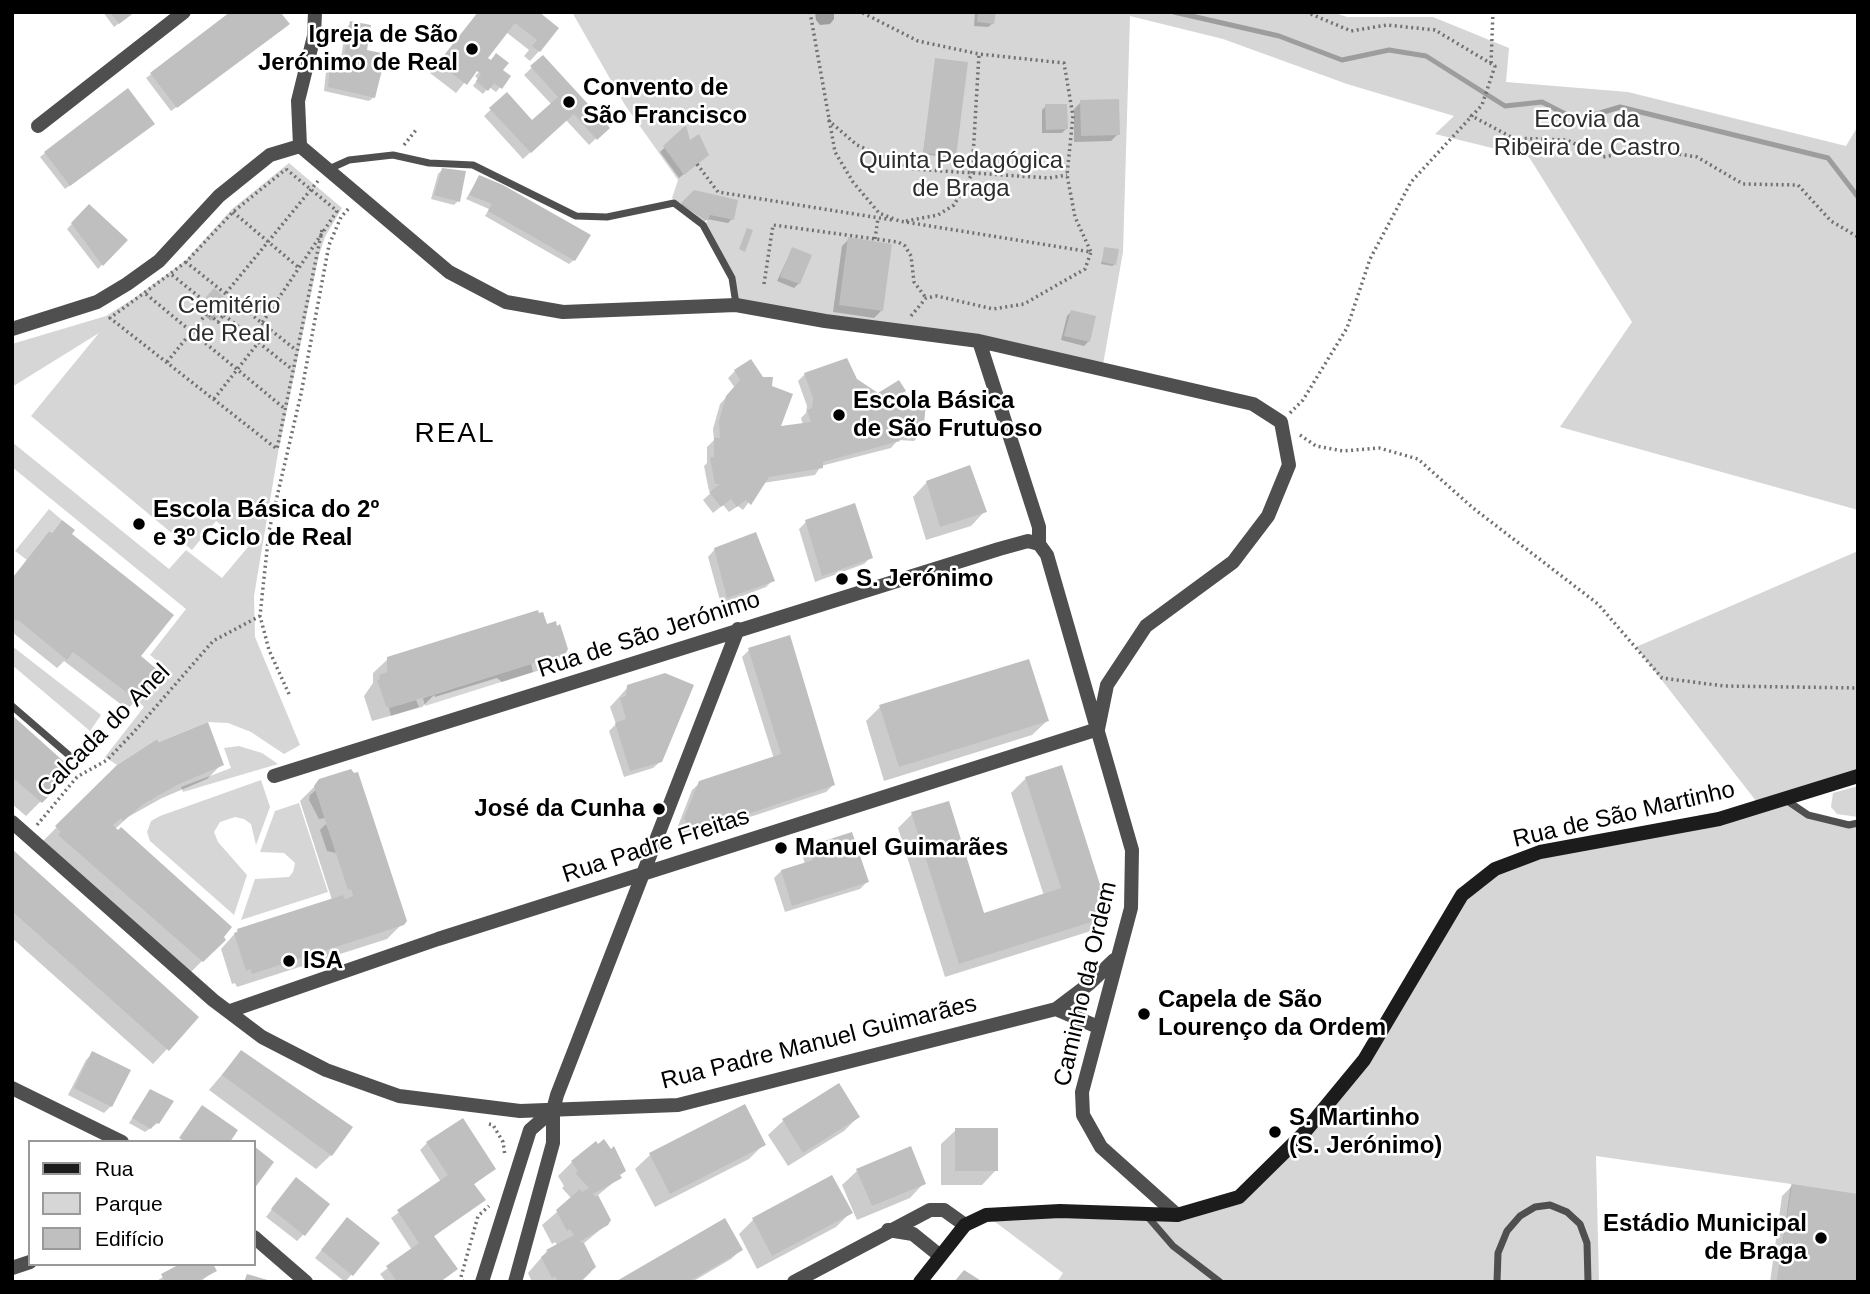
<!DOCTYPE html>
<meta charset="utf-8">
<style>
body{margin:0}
#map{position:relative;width:1870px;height:1294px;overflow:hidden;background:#fff;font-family:Arial,sans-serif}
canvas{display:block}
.frame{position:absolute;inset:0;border:14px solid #000;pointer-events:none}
.legend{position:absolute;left:28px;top:1140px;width:228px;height:126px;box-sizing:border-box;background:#fff;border:2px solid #999;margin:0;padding:9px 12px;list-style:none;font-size:21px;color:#000}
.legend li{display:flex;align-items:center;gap:14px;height:35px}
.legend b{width:35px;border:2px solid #999}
</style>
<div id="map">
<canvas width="1870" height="1294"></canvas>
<div class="frame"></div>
<ul class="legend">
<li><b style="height:9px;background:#1c1c1c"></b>Rua</li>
<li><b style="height:19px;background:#d6d6d6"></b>Parque</li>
<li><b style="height:19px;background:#bfbfbf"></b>Edifício</li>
</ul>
</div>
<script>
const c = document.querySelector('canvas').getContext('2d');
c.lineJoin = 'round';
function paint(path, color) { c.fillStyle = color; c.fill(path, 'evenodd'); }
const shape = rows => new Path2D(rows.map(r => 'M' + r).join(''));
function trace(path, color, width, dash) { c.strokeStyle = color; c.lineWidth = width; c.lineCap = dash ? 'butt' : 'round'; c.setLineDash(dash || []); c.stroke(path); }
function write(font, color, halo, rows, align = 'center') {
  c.font = font + ' Arial,sans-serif'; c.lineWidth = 5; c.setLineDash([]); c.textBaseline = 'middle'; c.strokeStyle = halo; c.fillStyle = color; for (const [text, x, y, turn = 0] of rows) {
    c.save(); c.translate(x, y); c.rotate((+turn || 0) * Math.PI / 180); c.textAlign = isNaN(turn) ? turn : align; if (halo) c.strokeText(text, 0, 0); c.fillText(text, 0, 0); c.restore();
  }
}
const green = shape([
 [572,12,1332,12,1347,17,1433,17,1509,48,1506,82,1628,92,1846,146,1858,126,1858,510,1560,427,1632,322,1529,157,1435,134,1454,116,1347,84,1223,39,1130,16,1123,252,1102,370,736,305,732,278,703,225,708,221,672,198,678,180,625,105],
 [289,163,342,208,325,237,319,255,278,453,254,596,255,637,300,745,284,754,251,732,228,723,208,722,159,742,157,739,117,765,105,757,144,707,138,701,164,666,150,655,186,609,12,467,12,442,169,569,186,550,222,578,248,547,216,521,192,550,31,416,99,333,12,387,12,344,106,316,133,299,185,261,232,209],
 [49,509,62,520,52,533,49,531,27,560,15,551],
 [1858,551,1858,776,1786,799,1808,815,1858,823,1858,1282,1777,1282,1791,1184,1596,1156,1599,1282,1057,1282,1063,1273,986,1215,1147,1216,1239,1197,1364,1060,1462,895,1495,869,1760,806,1636,647],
 [12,646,101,715,90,731,12,665],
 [531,664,533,672,425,706,423,698],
 [416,700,419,707,391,716,389,708],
 [239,746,262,753,278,764,183,792,181,787,231,768,224,748],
 [261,780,270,807,256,845,251,824,244,819,235,817,220,822,214,832,218,842,247,875,234,915,150,841,147,832,151,821,160,816],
 [1858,786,1858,817,1837,814,1831,807,1833,793],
 [316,790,325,818,319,819,309,800,310,795],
 [299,803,328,892,241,920,255,879,289,877,293,872,295,863,284,853,260,852,275,811],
 [326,824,330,834,336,853,327,851,320,830]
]);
const water = shape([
 [815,12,834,12,834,19,830,24,820,25,816,20]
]);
const shadow = shape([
 [103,12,134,12,114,27],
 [234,12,283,29,171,111,146,78],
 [479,12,537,12,539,51,530,61,524,56,529,50,506,32,456,93,430,73],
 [975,12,994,12,993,23,988,27,974,26],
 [351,23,365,52,374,97,369,101,324,91,326,72,330,68,339,69,346,28],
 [496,55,501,70,509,77,496,92,489,87,483,94,473,86,478,79,475,76],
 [543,57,607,128,589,145,566,120,523,159,484,116,507,94,532,122,552,105,524,75],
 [936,60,955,156,953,158,923,154],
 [127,91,148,128,65,189,40,157],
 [1081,102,1118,134,1111,141,1074,142,1074,109],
 [1046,106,1066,129,1062,133,1042,133,1042,110],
 [685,128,690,143,702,159,679,178,660,152],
 [442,170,458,201,454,205,431,199,438,174],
 [479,177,574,260,569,264,485,216,489,209,466,199],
 [694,192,732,219,728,223,707,219,703,224,678,208],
 [89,206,126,240,98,269,67,229],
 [849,239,881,311,874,318,833,312,842,246],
 [792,249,799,283,794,288,777,281],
 [1105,249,1114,264,1113,266,1101,264],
 [210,295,215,317,211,321,198,310],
 [1071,312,1094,317,1088,342,1084,346,1061,340,1067,316],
 [735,371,771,388,778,429,803,425,801,418,806,413,807,406,798,381,805,374,855,380,878,395,904,391,889,402,921,434,914,441,898,440,891,448,821,466,815,475,763,483,743,510,738,506,729,512,723,505,713,513,703,500,714,490,709,491,704,466,707,463,707,447,714,440,713,429,720,404,735,388,728,378],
 [927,482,985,511,971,526,926,540,913,497],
 [806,522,871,557,864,564,815,582,799,529],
 [49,533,70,534,139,656,137,700,127,709,64,661,57,668,12,632,12,578],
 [715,549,773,580,766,587,721,604,708,557],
 [546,626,565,652,550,667,502,682,497,678,435,697,434,695,422,707,372,721,364,696,373,683,373,673,388,659],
 [749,650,833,785,826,792,683,839,678,826,692,790,700,783,774,759,742,657],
 [628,687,661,761,653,768,624,777,609,731,616,724,610,707],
 [880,707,1047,721,1032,735,884,781,866,721],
 [12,718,70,772,26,816,12,804],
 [222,764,207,779,162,798,128,817,115,829,224,939,188,975,42,842,118,766],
 [1026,778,1108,915,1094,930,945,977,898,828,912,814,983,915,1044,896,1011,793],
 [320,781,402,924,387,939,237,987,235,983,232,984,221,949,238,930,332,900,300,801],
 [809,847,867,882,860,889,785,912,774,878,781,871,805,864,802,854],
 [12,852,197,1017,153,1064,12,938],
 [241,1052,331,1155,316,1169,209,1090],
 [93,1053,111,1106,104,1113,68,1095,86,1060],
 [839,1086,858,1117,844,1131,788,1166,768,1135,783,1121],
 [150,1092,158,1123,145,1132,129,1123],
 [956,1130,996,1170,982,1185,941,1185,941,1144],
 [427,1143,494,1169,473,1185,484,1200,433,1237,455,1269,440,1282,386,1282,380,1274,412,1250,391,1218,441,1182,420,1150],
 [764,1144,749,1159,655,1207,635,1169,650,1155],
 [572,1162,620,1177,597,1196,607,1224,583,1244,591,1272,581,1282,532,1282,528,1273,547,1251,558,1246,555,1242,552,1244,542,1225,572,1199,562,1188,564,1186,558,1176],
 [857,1171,924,1183,910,1198,857,1220,842,1185],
 [1792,1186,1858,1282,1770,1282,1782,1196],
 [289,1187,304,1234,297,1241,266,1217],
 [850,1213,836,1227,757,1269,739,1234,753,1220],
 [341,1226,378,1244,345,1282,315,1258],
 [741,1250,731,1259,692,1282,619,1282],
 [177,1264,211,1264,214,1271,200,1282,155,1282,179,1267]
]);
const stream = shape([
 [1174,12,1279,36,1342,60,1389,50,1426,56,1505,106,1542,102,1577,120,1620,107,1828,158,1858,197]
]);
const building = shape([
 [110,12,135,12,119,24],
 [230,12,280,12,290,24,177,108,150,73],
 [478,12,539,12,559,28,540,52,532,46,537,40,515,23,488,58,491,60,496,53,509,63,503,70,511,76,502,89,494,83,488,91,476,81,481,74,477,71,467,85,438,63],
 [978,12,996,12,994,24,977,22],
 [350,21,371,25,367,50,386,54,375,98,328,87,330,66,342,68],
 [543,55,610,128,597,140,574,114,531,153,489,108,507,92,532,120,558,97,530,66],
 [935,58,968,62,956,157,923,153],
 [128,88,155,124,70,186,44,152],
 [1119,99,1120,135,1081,136,1080,100],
 [1045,104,1067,104,1068,129,1046,130],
 [686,125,690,140,699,134,709,155,684,175,663,146],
 [442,168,466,171,460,202,434,195],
 [479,175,503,185,591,235,575,261,488,211,492,204,469,195],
 [694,190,738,200,734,220,710,215,708,221,681,203],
 [89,204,128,240,103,266,71,223],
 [747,228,753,230,745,252,739,249],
 [848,237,892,244,883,311,839,305],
 [792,247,812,255,800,284,780,277],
 [1104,247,1119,249,1116,265,1102,262],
 [214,288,230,302,217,318,200,304],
 [1071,310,1096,316,1090,342,1064,336],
 [847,358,857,379,878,393,899,380,906,391,890,401,926,403,923,435,898,434,900,441,823,462,823,468,769,477,751,505,746,500,737,507,731,499,721,507,709,492,720,484,715,484,710,458,714,457,714,438,720,438,719,421,726,396,740,380,734,370,751,359,763,377,773,377,772,386,793,394,781,426,811,422,807,410,812,408,813,398,804,373],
 [970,465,987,512,940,527,926,481],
 [855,503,873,558,822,576,805,520],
 [62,520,75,530,72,534,174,615,141,656,160,672,138,701,73,652,67,660,18,620,12,621,12,579,49,531,52,533],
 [756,532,775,581,727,598,714,548],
 [538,610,539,613,543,612,547,624,556,621,557,626,560,624,568,649,566,653,389,708,386,706,377,680,380,679,379,675,387,672,387,657],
 [790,635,835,785,690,833,684,818,699,781,781,754,748,648],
 [1029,659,1049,721,899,767,879,705],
 [665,673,694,685,662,762,630,771,615,723,626,719,620,698,626,696,627,685],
 [12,715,71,768,72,773,42,803,12,777],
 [208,722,224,765,179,784,145,803,123,821,121,818,113,825,118,830,121,827,232,927,224,937,226,940,203,962,58,835,61,832,55,826,117,765,157,739,159,742],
 [1062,765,1110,916,959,964,911,812,949,801,984,913,1061,888,1025,777],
 [351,769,354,773,358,772,407,921,404,925,252,974,250,969,246,971,234,933,238,932,237,929,343,895,345,899,353,896,351,889,348,890,314,786,319,779],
 [852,832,869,882,792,906,781,870,813,860,808,846],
 [12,849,199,1017,169,1051,12,911],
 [241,1050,353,1127,332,1156,222,1075],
 [92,1051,131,1070,112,1107,74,1088],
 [839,1083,860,1117,803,1153,782,1119],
 [150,1089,174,1101,159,1124,156,1122,151,1129,132,1118],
 [745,1104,766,1145,670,1194,649,1153],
 [202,1105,238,1130,230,1142,185,1142,179,1138],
 [463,1118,496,1169,474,1184,486,1200,434,1236,458,1269,440,1282,397,1282,386,1266,419,1243,397,1210,448,1175,426,1142],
 [955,1128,998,1128,998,1171,955,1171],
 [604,1139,611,1149,614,1146,626,1171,620,1175,622,1178,593,1194,595,1197,598,1195,611,1220,608,1225,579,1242,584,1243,596,1267,579,1282,558,1282,555,1276,552,1278,541,1257,548,1252,546,1250,574,1235,570,1229,567,1231,556,1210,580,1189,582,1192,589,1188,575,1173,578,1171,571,1161,596,1141,598,1144],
 [254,1146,274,1162,254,1189],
 [911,1146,926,1184,872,1206,856,1169],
 [832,1175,853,1213,772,1256,752,1218],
 [296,1177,330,1204,305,1236,271,1209],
 [1792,1184,1858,1194,1858,1282,1777,1282],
 [347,1217,380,1243,353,1276,321,1250],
 [725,1218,743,1250,688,1282,615,1282],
 [180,1264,213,1264,217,1271,196,1282,165,1282,161,1274],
 [964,1270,983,1282,954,1282],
 [247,1274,271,1281,271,1282,244,1282]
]);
const path = shape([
 [810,12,835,152,853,182,879,213,899,221,1091,252,1075,217,1067,175,1073,116,1064,63,979,54,918,41,861,12],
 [1491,63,1493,12],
 [1470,115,1513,138,1567,140,1603,157,1647,149,1697,157,1743,184,1798,185,1831,221,1858,237],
 [828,120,857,145,913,169,1049,178,1067,175],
 [404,145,416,130],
 [697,164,718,192,892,220],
 [286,169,337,211,262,323,186,262,233,212,286,169],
 [233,212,298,267],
 [906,221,938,215,954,205,972,174,979,54],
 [875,239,878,218],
 [186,262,110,318,277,449,322,230],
 [172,275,202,299,198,305,218,322,235,301],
 [764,284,773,225,898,242,905,246,911,256,914,282,926,298],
 [226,293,318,181],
 [146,294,285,409],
 [224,315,293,370],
 [911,316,926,298,937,296,993,309,1024,304,1085,269,1091,252],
 [262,323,296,350],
 [167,362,207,313],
 [214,399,258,343],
 [1290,413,1303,400,1347,328,1370,259,1411,182,1482,105,1495,66,1435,30,1387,25,1351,31,1306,12],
 [1300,435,1316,446,1343,451,1379,448,1418,459,1473,508,1598,604,1662,678,1724,686,1858,688],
 [289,694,269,650,260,616,269,531,301,394,329,245,341,217,350,207],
 [37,825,77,777,107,760,133,733,213,641,260,616],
 [489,1124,493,1125,503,1142,505,1156],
 [463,1282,461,1277,478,1216,489,1206]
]);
const lane = shape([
 [329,169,349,160,393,155,429,163,473,165,576,216,607,217,674,203,703,225,732,278,736,304],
 [12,706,71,757],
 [1786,800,1808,815,1849,825,1858,823],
 [1147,1216,1173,1246,1220,1282],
 [1497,1282,1498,1253,1507,1231,1520,1216,1535,1207,1550,1205,1567,1212,1580,1224,1587,1243,1588,1282]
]);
const street = shape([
 [38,126,184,12],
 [300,146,449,272,506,302,563,312,736,305,825,321,979,341,1253,404,1281,422,1289,465,1268,516,1233,562,1146,626,1107,685,1098,729],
 [300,146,298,101,314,36,315,12],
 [12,329,97,302,127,284,159,261,219,196,270,155,300,146],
 [979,341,1039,527,1039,544,1047,555,1132,850,1131,908,1082,1092,1083,1115,1101,1147,1177,1215],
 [274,776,999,549,1028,541,1039,544],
 [12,822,213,1000,262,1037,326,1070,399,1096,520,1111,678,1105,1056,1009,1098,1027],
 [1056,1009,1089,984,1114,960],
 [230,1011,438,939,1098,729],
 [12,1088,122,1142],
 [888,1230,913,1234,939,1255],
 [254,1237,306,1282],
 [12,1268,30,1262],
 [482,1282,530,1130,553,1110],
 [515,1282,553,1143,553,1110,557,1095,738,629],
 [794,1282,930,1210,944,1210,965,1225]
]);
const secondary = shape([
 [920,1282,965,1225,986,1215,1060,1211,1177,1215,1239,1197,1303,1134,1364,1060,1462,895,1495,869,1540,852,1719,819,1858,776]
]);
const markers = [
 [472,49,7,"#000"],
 [569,102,7,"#000"],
 [839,415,7,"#000"],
 [139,524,7,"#000"],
 [842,579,7,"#000"],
 [659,809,7,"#000"],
 [781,848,7,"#000"],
 [289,961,7,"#000"],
 [1144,1014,7,"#000"],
 [1275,1132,7,"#000"],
 [1821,1238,7,"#000"]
];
const poiNames = [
 ["Igreja de São",458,35,"right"],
 ["Jerónimo de Real",458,63,"right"],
 ["Convento de",583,88],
 ["São Francisco",583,116],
 ["Escola Básica",853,401],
 ["de São Frutuoso",853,429],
 ["Escola Básica do 2º",153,510],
 ["e 3º Ciclo de Real",153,538],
 ["S. Jerónimo",856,579],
 ["José da Cunha",645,809,"right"],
 ["Manuel Guimarães",795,848],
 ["ISA",303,961],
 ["Capela de São",1158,1000],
 ["Lourenço da Ordem",1158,1028],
 ["S. Martinho",1289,1118],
 ["(S. Jerónimo)",1289,1146],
 ["Estádio Municipal",1807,1224,"right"],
 ["de Braga",1807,1252,"right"]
];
const parkNames = [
 ["Ecovia da",1587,120],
 ["Ribeira de Castro",1587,148],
 ["Quinta Pedagógica",961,161],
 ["de Braga",961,189],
 ["Cemitério",229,306],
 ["de Real",229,334]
];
const streetNames = [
 ["Rua de São Jerónimo",649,635,-18],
 ["Calcada do Anel",104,731,-45],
 ["Rua de São Martinho",1624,815,-13],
 ["Rua Padre Freitas",656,846,-18],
 ["Caminho da Ordem",1086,984,-77],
 ["Rua Padre Manuel Guimarães",819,1043,-14]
];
const quarterNames = [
 ["REAL",455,434]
];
paint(green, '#d6d6d6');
paint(water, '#9d9d9d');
paint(shadow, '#0003');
trace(stream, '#9d9d9d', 5);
paint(building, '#bfbfbf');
trace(path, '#717171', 3.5, [2, 3.5]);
trace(lane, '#4f4f4f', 7);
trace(street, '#4f4f4f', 14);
trace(secondary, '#1c1c1c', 14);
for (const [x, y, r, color] of markers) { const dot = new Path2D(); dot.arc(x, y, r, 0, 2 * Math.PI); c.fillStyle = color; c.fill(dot); trace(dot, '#fff', 2.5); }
write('bold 24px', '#000', '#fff', poiNames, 'left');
write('24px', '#2d2d2d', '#fff', parkNames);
write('24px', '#000', '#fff', streetNames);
c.letterSpacing = '2px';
write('28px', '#000', '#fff', quarterNames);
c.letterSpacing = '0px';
</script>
